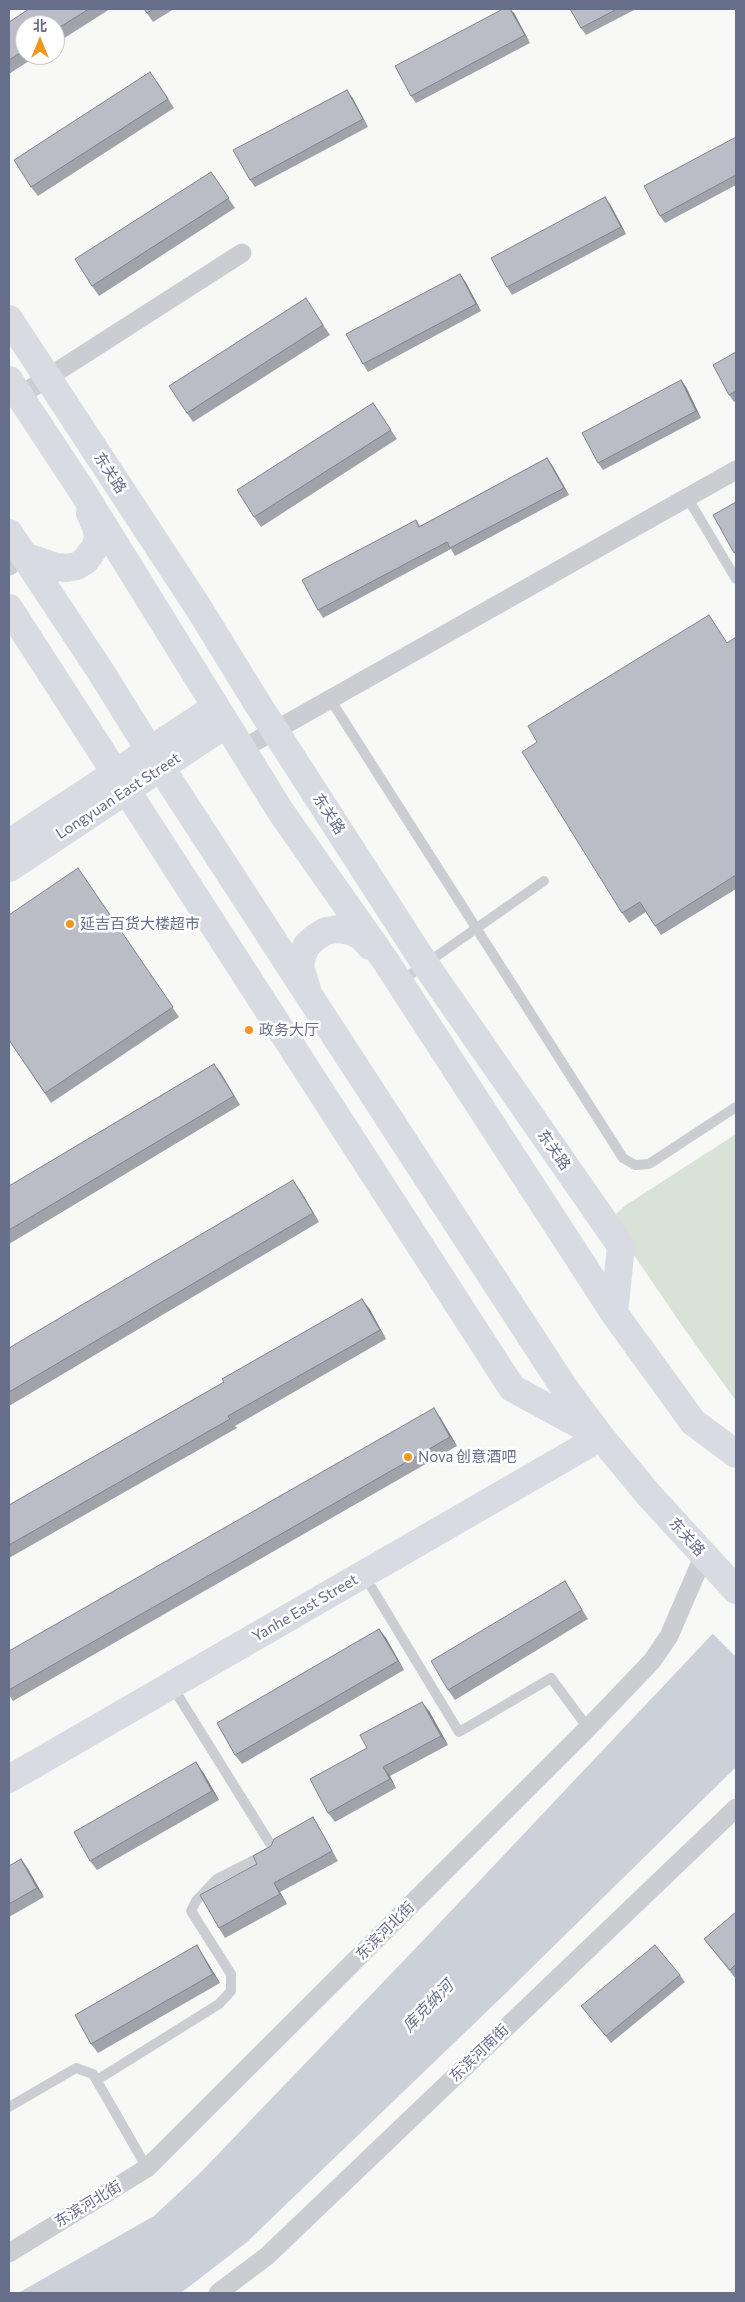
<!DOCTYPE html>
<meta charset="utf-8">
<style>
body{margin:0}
#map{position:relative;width:745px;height:2302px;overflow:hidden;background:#f8f9f7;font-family:Commissioner,"Noto Sans SC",sans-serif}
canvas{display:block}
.frame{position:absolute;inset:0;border:10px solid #666e8a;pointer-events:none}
.north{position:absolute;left:15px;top:15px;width:50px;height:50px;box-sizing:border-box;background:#fff;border:1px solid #c2c5d0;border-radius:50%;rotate:0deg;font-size:14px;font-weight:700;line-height:20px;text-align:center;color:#666e8a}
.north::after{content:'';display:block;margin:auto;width:18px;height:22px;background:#f1961f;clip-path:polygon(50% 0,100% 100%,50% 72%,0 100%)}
</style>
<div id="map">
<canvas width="745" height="2302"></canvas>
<div class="frame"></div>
<div class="north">北</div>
</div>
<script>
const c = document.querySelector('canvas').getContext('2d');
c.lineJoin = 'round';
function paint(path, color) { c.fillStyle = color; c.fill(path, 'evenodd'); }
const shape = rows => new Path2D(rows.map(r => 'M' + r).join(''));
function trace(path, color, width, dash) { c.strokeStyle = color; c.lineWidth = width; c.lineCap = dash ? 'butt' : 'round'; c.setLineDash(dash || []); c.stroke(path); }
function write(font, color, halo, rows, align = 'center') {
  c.font = font + ' Commissioner,"Noto Sans SC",sans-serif'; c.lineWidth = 5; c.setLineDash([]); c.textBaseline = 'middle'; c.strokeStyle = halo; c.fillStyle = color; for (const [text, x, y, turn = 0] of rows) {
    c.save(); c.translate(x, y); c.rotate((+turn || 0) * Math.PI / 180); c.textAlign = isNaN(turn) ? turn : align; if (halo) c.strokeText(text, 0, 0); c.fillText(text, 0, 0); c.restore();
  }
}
const green = shape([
 [736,1134,736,1401,685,1330,623,1239,615,1215,626,1205]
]);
const water = shape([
 [736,1609,736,1767,505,1994,247,2242,181,2293,18,2293,154,2216,201,2172,433,1930]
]);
const pier = shape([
 [736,1607,736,1657,711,1632]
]);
const lane = shape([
 [687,497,736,579],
 [330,699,623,1158,635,1165,649,1164,736,1107],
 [401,981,544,881],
 [364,1575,459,1732,551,1678,588,1728],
 [97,2080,219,2004,231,1991,231,1974,191,1911,196,1901,217,1879,274,1850,172,1686],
 [9,2107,76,2068,93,2074,147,2168]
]);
const street = shape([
 [19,396,242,253],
 [9,566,24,556],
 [242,749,736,470],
 [9,2253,147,2168,588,1728,652,1661,669,1636,704,1555],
 [218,2293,267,2256,736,1808]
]);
const secondary = shape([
 [9,319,198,607,257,703,425,964,621,1246,614,1313],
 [9,380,81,489,281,812,387,963,614,1313,693,1422,736,1454],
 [9,533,101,672,150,751,563,1386,601,1437,648,1494,736,1590],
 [24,556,56,567,66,568,77,566,85,561,96,546,98,536,96,527,90,513],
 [9,608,512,1388,593,1432],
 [9,843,216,707],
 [9,868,226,724],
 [307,989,300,967,302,956,307,945,316,937,326,931,338,929,350,931,361,936,370,946],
 [9,1779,601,1437]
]);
const wall = shape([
 [29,9,110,9,55,44,55,25,25,25,25,55,38,55,9,74,9,22],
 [144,9,174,9,153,22],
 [570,9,636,9,586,35,581,28],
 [514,13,530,43,416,103,411,96],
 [157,81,174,108,38,196,31,187],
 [352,97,368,127,255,187,250,180],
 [736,137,736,185,665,223,660,216],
 [211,172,235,208,99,296,92,286],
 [610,204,626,234,512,295,507,287],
 [465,281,481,311,368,372,363,364],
 [312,308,330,335,193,422,187,413],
 [736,352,736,401,734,402,729,395],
 [681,380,686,387,701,418,603,470,598,463],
 [373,403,397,439,261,527,254,517],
 [547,458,552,465,569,495,455,556,451,549,323,618,318,610,416,520,420,526],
 [709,615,727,643,736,637,736,889,661,935,646,912,629,923,622,913,537,742],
 [78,868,179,1017,51,1103,9,1040],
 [214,1064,240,1105,9,1244,9,1186],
 [300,1190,319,1222,9,1406,9,1348],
 [369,1308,386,1339,235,1426,237,1428,9,1558,9,1505,224,1382],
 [440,1417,457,1446,13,1701,9,1695,9,1651],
 [565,1581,588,1619,455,1700,448,1690],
 [379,1629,386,1638,404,1670,242,1764,235,1755],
 [429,1711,448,1745,390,1776,396,1788,335,1822,328,1813,367,1748],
 [203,1772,219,1800,97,1870,90,1861],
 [313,1817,319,1827,338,1861,280,1892,287,1904,225,1938,219,1928,257,1864,271,1846],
 [21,1859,28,1869,44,1897,9,1917,9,1866],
 [736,1912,736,1979,711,1948,704,1939],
 [197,1945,203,1955,220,1983,98,2053,91,2044],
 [680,1975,685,1982,611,2043,581,2006]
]);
const shadedWall = shape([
 [510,9,514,13,530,43,525,35],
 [347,90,352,97,368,127,363,119],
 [605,197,610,204,626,234,621,227],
 [460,274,465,281,481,311,476,304],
 [681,380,686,387,701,418,696,411],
 [547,458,552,465,569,495,564,488],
 [214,1064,221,1073,240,1105,234,1096],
 [293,1180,300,1190,319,1222,313,1213],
 [362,1299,369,1308,386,1339,380,1330],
 [434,1408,440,1417,457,1446,450,1437],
 [379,1629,386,1638,404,1670,398,1661],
 [422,1702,429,1711,448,1745,441,1736],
 [196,1762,203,1772,219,1800,212,1791],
 [383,1767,390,1776,396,1788,390,1779],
 [21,1859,28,1869,44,1897,37,1888],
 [274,1883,280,1892,287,1904,280,1894],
 [197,1945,203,1955,220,1983,213,1974]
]);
const building = shape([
 [29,9,89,9,55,30,55,25,25,25,25,50,9,60,9,22,29,9],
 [144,9,153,9,147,13,144,9],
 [503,9,510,9,525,35,411,96,395,66,503,9],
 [570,9,617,9,581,28,570,9],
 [150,72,168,99,31,187,14,160,150,72],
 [347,90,363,119,250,180,233,150,347,90],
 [736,137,736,175,660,216,644,186,736,137],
 [211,172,229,198,92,286,75,259,211,172],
 [605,197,621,227,507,287,491,258,605,197],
 [460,274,476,304,363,364,346,334,460,274],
 [306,298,323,325,187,413,169,386,306,298],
 [736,352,736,391,729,395,713,365,736,352],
 [681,380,696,411,598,463,582,433,681,380],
 [373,403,391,430,254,517,237,490,373,403],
 [547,458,564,488,450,548,447,542,318,610,302,580,416,520,419,527,547,458],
 [736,502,736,552,734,553,713,515,736,502],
 [709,615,727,643,736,637,736,875,655,926,640,902,622,913,522,752,537,742,528,726,709,615],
 [78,868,173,1007,45,1093,9,1040,9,915,78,868],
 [214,1064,234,1096,9,1230,9,1186,214,1064],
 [293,1180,313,1213,9,1392,9,1348,293,1180],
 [362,1299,380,1330,228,1416,230,1419,9,1545,9,1505,224,1382,222,1379,362,1299],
 [434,1408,450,1437,9,1690,9,1651,434,1408],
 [565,1581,582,1610,448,1690,431,1661,565,1581],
 [379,1629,398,1661,235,1755,217,1723,379,1629],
 [422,1702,441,1736,383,1767,390,1779,328,1813,310,1779,367,1748,360,1735,422,1702],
 [196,1762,212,1791,90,1861,74,1832,196,1762],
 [313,1817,332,1851,274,1883,280,1894,219,1928,200,1895,257,1864,253,1856,271,1846,274,1839,313,1817],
 [21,1859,37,1888,9,1904,9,1866,21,1859],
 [736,1912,736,1964,730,1970,704,1939,736,1912],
 [197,1945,213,1974,91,2044,75,2015,197,1945],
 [655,1945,680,1975,606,2036,581,2006,655,1945]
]);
const markers = [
 [70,924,5,"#f1961f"],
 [249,1030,5,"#f1961f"],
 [408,1457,5,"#f1961f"]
];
const streetNames = [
 ["东关路",110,473,57],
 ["Longyuan East Street",118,796,-33],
 ["东关路",329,814,57],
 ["东关路",554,1150,55],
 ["东关路",687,1537,48],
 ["Yanhe East Street",305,1608,-30],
 ["东滨河北街",385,1931,-45],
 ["东滨河南街",479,2053,-44],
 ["东滨河北街",88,2204,-31]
];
const poiNames = [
 ["延吉百货大楼超市",80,924],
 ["政务大厅",259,1030],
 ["Nova 创意酒吧",418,1457]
];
const waterNames = [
 ["库克纳河",428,2006,-46]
];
paint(green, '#d8e2d7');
paint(water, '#ccd1d9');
paint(pier, '#f8f9f7');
trace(lane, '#cccdd2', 10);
trace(street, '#cccdd2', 19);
trace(secondary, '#d9dbe2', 28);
paint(wall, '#a0a3aa');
paint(shadedWall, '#82848b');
paint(building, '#babdc6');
trace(building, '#82848b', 1);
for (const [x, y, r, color] of markers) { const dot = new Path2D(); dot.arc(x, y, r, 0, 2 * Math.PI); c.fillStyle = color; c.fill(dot); trace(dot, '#fff', 2); }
write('15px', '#666e8a', '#fff', streetNames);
write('15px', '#666e8a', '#fff', poiNames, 'left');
write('italic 16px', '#67758c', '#fff', waterNames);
</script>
